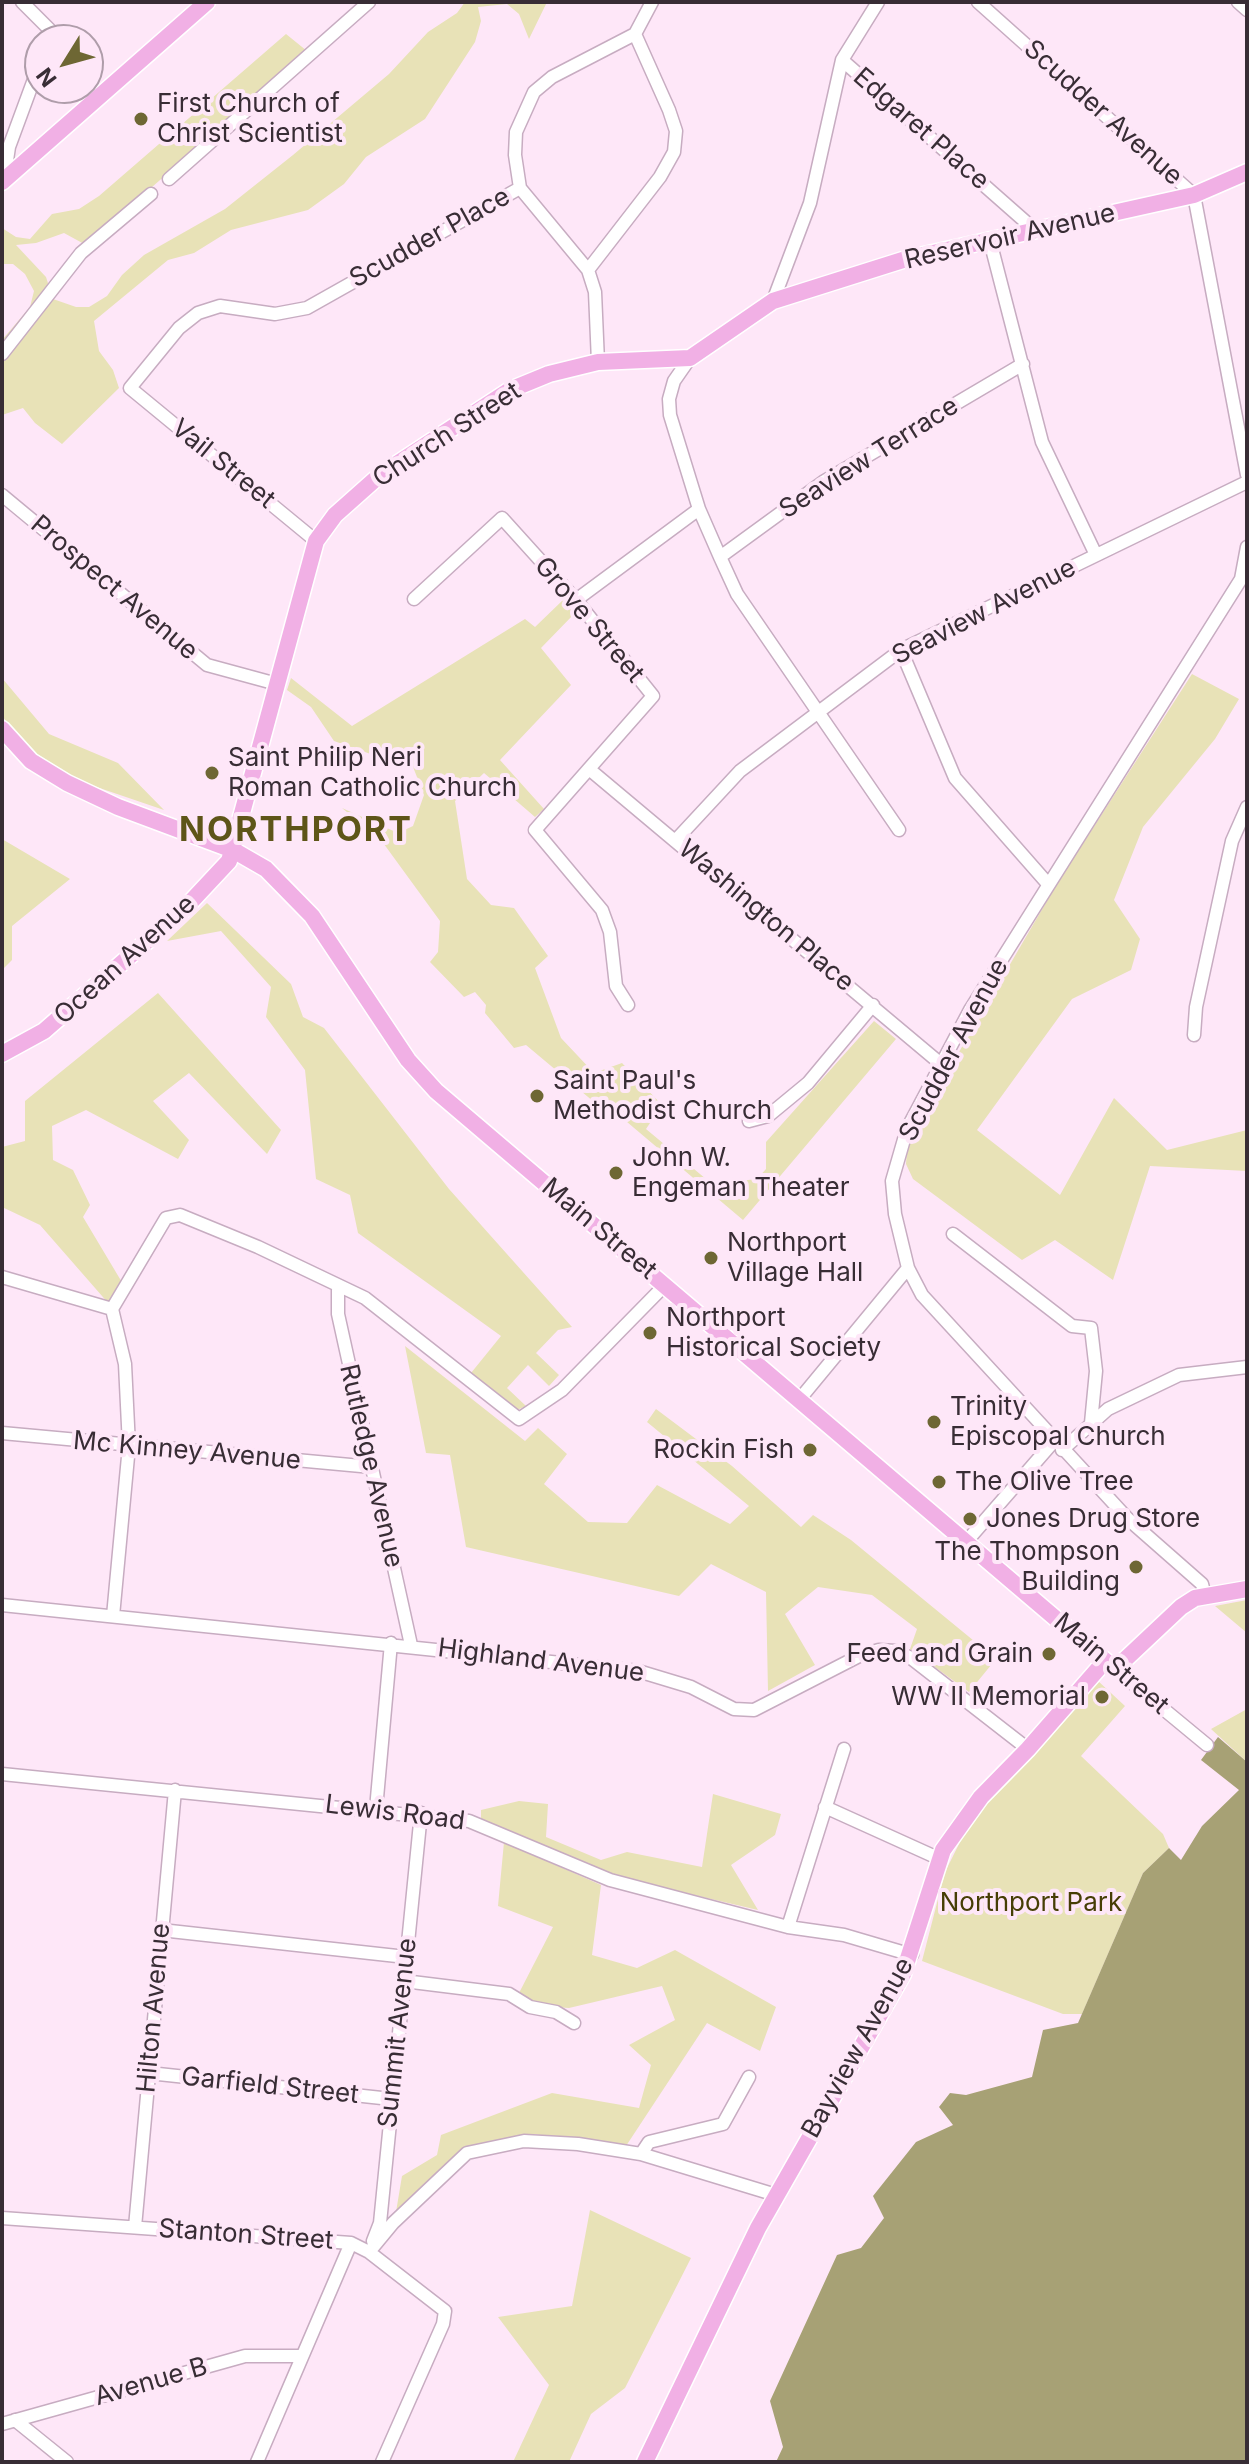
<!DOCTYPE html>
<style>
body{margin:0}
#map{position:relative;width:1249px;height:2464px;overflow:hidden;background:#fee7f8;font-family:Inter,sans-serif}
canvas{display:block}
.frame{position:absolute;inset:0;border:4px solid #382d35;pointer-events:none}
.north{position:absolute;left:24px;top:24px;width:80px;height:80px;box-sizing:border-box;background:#fee7f8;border:2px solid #af9daa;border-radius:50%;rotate:233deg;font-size:22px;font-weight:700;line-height:32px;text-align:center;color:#382d35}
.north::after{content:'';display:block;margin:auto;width:28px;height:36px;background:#6e6734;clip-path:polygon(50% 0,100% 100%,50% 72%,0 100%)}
</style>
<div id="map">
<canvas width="1249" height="2464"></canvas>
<div class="frame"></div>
<div class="north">N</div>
</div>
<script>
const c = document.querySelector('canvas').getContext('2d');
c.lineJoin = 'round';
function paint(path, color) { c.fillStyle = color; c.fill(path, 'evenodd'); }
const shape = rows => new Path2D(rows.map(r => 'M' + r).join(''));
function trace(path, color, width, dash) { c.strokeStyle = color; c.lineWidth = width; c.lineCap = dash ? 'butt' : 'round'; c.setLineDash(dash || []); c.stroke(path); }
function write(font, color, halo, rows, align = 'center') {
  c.font = font + ' Inter,sans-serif'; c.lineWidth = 8; c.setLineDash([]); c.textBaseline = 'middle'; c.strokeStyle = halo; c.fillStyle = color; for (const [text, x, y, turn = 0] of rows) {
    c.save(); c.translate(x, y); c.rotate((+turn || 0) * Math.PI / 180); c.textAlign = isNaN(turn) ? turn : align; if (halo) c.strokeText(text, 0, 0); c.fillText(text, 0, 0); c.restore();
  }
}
const green = shape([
 [465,2,547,2,529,39,519,14,507,4,478,7,481,21,475,42,425,119,366,157,344,184,308,210,231,230,194,253,168,260,94,321,99,351,113,370,119,388,62,444,35,423,23,408,2,415,2,340,30,307,34,291,25,274,13,264,2,264,2,228,16,237,30,239,52,214,79,209,99,196,286,34,307,51,86,245,64,233,36,243,16,245,46,277,53,299,76,307,89,307,107,296,122,275,144,255,225,209,293,155,389,74,428,32,457,13],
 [563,600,575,613,541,648,571,685,500,760,544,809,535,817,484,773,455,801,467,879,491,905,514,908,548,956,535,968,561,1038,594,1073,622,1063,662,1105,646,1129,712,1184,757,1179,766,1169,766,1142,874,1021,896,1039,743,1220,614,1111,594,1102,526,1045,514,1048,485,1013,486,1005,475,992,464,997,430,962,438,952,440,921,381,840,342,808,398,833,413,826,424,795,406,749,379,757,334,741,311,707,287,690,291,678,352,726,525,619,535,627],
 [1192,674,1239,699,1215,739,1143,827,1114,900,1140,939,1131,970,1072,999,977,1130,1060,1195,1114,1098,1167,1150,1247,1130,1247,1171,1150,1166,1113,1280,1055,1240,1022,1260,913,1179,906,1164,907,1148,913,1131,1055,887],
 [2,678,49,734,118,763,164,810,76,780,28,748,2,716],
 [2,839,70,879,12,926,12,960,2,970],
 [207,903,291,984,303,1017,324,1028,449,1189,572,1327,558,1330,536,1353,559,1375,549,1386,528,1365,507,1388,526,1406,517,1410,471,1373,501,1336,358,1233,350,1195,316,1179,305,1070,266,1017,271,987,221,931,167,941],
 [158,993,281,1130,267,1154,189,1073,153,1101,189,1140,178,1159,86,1110,52,1126,53,1160,73,1170,90,1205,83,1217,123,1284,109,1304,40,1225,2,1207,2,1147,25,1141,25,1101],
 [405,1346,525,1441,538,1428,567,1454,544,1484,588,1522,627,1523,657,1485,730,1524,749,1506,647,1422,656,1409,732,1466,801,1527,813,1515,851,1540,996,1659,969,1692,910,1649,917,1629,872,1595,818,1587,785,1614,815,1665,768,1691,766,1592,711,1564,679,1596,466,1547,450,1455,426,1453],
 [1247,1600,1247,1633,1215,1606],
 [1097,1680,1125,1706,1081,1756,1163,1834,1169,1848,1143,1873,1082,2014,1063,2014,922,1961,945,1872,969,1824],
 [1247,1709,1247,1762,1211,1729],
 [713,1794,781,1814,775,1835,731,1865,758,1910,609,1875,481,1819,481,1810,519,1801,548,1804,546,1837,601,1860,627,1852,702,1867],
 [504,1842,601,1885,592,1955,637,1968,675,1950,776,2007,760,2051,707,2023,626,2146,532,2134,471,2147,396,2212,402,2176,437,2155,441,2135,552,2093,639,2108,651,2065,629,2045,675,2020,662,1986,569,2008,540,2006,519,1993,553,1927,498,1906],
 [590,2210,691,2258,625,2388,591,2414,569,2462,513,2462,549,2385,498,2317,572,2306]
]);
const water = shape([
 [1218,1737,1247,1762,1247,2462,776,2462,783,2447,770,2401,837,2255,861,2248,884,2218,873,2196,916,2142,953,2125,939,2107,950,2093,966,2095,1032,2077,1043,2030,1078,2023,1143,1873,1169,1848,1181,1860,1202,1826,1239,1790,1201,1760]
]);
const minor = shape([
 [22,2,50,30,47,40],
 [978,2,1194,195,1247,475],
 [1238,2,1247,10],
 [842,60,1036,231],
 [169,179,369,2],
 [4,180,9,147,40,63],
 [520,188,515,155,516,132,534,92,552,77,635,34,652,2],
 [520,188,588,270,595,292,598,362],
 [990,241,1042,442,1096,555],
 [588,270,660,177,674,152,676,131,669,110,635,34],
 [773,301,810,203,842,60,878,2],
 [2,354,81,253,151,194],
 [690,358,674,381,669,399,670,415,699,509,720,557,737,594,899,830],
 [2,495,207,665,277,684],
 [316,541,130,388,179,328,198,313,220,306,275,314,307,308,520,188],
 [720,557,823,482,1023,364],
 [414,599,502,518,576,600,653,696,535,830,602,910,610,932,616,986,628,1005],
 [576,600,699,509],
 [901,650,955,778,1048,884],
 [589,769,941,1064],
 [675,841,740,771,901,650,1247,482],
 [1194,1035,1196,1007,1232,841,1247,807],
 [749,1121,768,1116,808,1083,873,1005],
 [953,1234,1072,1326,1091,1328,1096,1371,1091,1423],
 [2,1277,112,1309],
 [338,1286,338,1314,411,1645],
 [799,1400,908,1268],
 [2,1433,372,1467],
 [1062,1450,1108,1409,1179,1375,1247,1367],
 [966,1542,1054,1441],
 [1205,1596,1202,1584,1128,1519,922,1295,908,1268,895,1214,892,1181,907,1129,970,1010,1241,579,1247,547],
 [2,1605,638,1671,691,1687,734,1709,754,1710,859,1656,879,1650,896,1651,911,1658,1028,1749],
 [113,1616,129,1446,125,1364,112,1309,166,1218,180,1215,258,1247,365,1298,519,1419,562,1390,665,1285],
 [1115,1669,1207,1745],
 [2,1774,469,1821,610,1880,788,1927,844,1935,912,1955],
 [825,1807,940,1859],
 [376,1809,391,1643],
 [788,1927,844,1749],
 [161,1930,406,1957],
 [404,1981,509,1994,530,2007,556,2012,574,2023],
 [149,2073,391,2099],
 [641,2154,649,2142,723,2124,749,2077],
 [2,2218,351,2243,369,2252,445,2311,443,2324,382,2462],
 [135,2227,175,1790],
 [373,2241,380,2223,421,1813],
 [369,2252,393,2223,467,2153,524,2141,578,2144,641,2154,776,2195],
 [15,2420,67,2462],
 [2,2424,245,2356,302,2356],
 [257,2462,351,2243]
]);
const major = shape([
 [2,182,207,2],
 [2,729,31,761,67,783,118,807,233,850,266,869,312,916,408,1060,436,1091,1115,1669,1181,1607,1195,1598,1247,1589],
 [2,1054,44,1031,186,907,229,861,316,541,335,515,380,475,510,390,549,374,598,362,690,358,773,301,906,259,1194,195,1247,172],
 [645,2462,758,2228,903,1974,943,1850,981,1797,1028,1749,1105,1661]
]);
const markers = [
 [141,119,8,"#6e6734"],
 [212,773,8,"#6e6734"],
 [537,1096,8,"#6e6734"],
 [616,1173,8,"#6e6734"],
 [711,1258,8,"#6e6734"],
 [650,1333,8,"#6e6734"],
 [934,1422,8,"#6e6734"],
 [810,1450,8,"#6e6734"],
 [939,1482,8,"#6e6734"],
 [970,1519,8,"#6e6734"],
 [1136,1567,8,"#6e6734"],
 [1049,1654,8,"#6e6734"],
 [1102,1697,8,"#6e6734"]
];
const poiNames = [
 ["First Church of",157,104],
 ["Christ Scientist",157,134],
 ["Saint Philip Neri",228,758],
 ["Roman Catholic Church",228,788],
 ["Saint Paul's",553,1081],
 ["Methodist Church",553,1111],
 ["John W.",632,1158],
 ["Engeman Theater",632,1188],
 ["Northport",727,1243],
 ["Village Hall",727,1273],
 ["Northport",666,1318],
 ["Historical Society",666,1348],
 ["Trinity",950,1407],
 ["Episcopal Church",950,1437],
 ["Rockin Fish",794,1450,"right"],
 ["The Olive Tree",955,1482],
 ["Jones Drug Store",986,1519],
 ["The Thompson",1120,1552,"right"],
 ["Building",1120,1582,"right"],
 ["Feed and Grain",1033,1654,"right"],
 ["WW II Memorial",1086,1697,"right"]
];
const streetNames = [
 ["Scudder Avenue",1103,113,42],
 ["Edgaret Place",921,129,41],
 ["Reservoir Avenue",1010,237,-13],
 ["Scudder Place",430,238,-29],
 ["Church Street",447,435,-33],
 ["Seaview Terrace",869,458,-32],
 ["Vail Street",223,464,39],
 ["Prospect Avenue",114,588,40],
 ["Seaview Avenue",984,612,-27],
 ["Grove Street",589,620,50],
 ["Washington Place",766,916,40],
 ["Ocean Avenue",125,960,-42],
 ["Scudder Avenue",954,1050,-62],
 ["Main Street",599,1229,40],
 ["Mc Kinney Avenue",187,1451,5],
 ["Rutledge Avenue",371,1466,77],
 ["Highland Avenue",541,1661,7],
 ["Main Street",1111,1664,40],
 ["Lewis Road",395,1813,7],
 ["Hilton Avenue",154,2008,-85],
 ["Summit Avenue",398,2033,-84],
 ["Bayview Avenue",858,2048,-61],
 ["Garfield Street",270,2086,6],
 ["Stanton Street",246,2235,4],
 ["Avenue B",151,2382,-16]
];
const parkNames = [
 ["Northport Park",1031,1903]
];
const districtNames = [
 ["NORTHPORT",296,831]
];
paint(green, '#e8e2b7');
paint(water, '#a7a175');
trace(minor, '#c7acc1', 15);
trace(major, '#fff', 19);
trace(minor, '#fff', 12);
trace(major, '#f1b0e5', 16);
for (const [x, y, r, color] of markers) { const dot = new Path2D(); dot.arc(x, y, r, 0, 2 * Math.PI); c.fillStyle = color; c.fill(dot); trace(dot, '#fee7f8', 3); }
write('26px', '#382d35', '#fee7f8', poiNames, 'left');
write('26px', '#382d35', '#fee7f8', streetNames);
write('26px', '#463e05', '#fee7f8', parkNames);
c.letterSpacing = '2px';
write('bold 34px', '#5e5518', '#fee7f8', districtNames);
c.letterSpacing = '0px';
</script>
